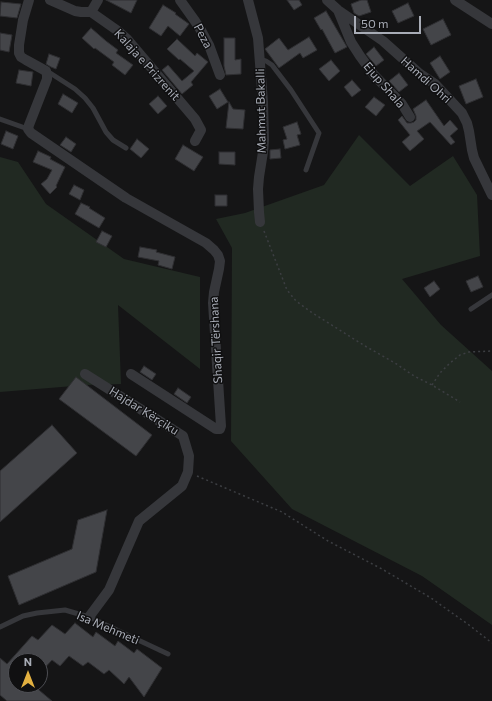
<!DOCTYPE html>
<meta charset="utf-8">
<style>
body{margin:0}
#map{position:relative;width:492px;height:701px;overflow:hidden;background:#151516;font-family:Commissioner,sans-serif}
canvas{display:block}
.north{position:absolute;left:8px;top:653px;width:40px;height:40px;box-sizing:border-box;background:#101011;border:1px solid #4d4e53;border-radius:50%;rotate:0deg;font-size:11px;font-weight:700;line-height:16px;text-align:center;color:#a8acb6}
.north::after{content:'';display:block;margin:auto;width:14px;height:18px;background:#e3b140;clip-path:polygon(50% 0,100% 100%,50% 72%,0 100%)}
.scale{position:absolute;left:354px;top:16px;width:67px;height:18px;box-sizing:border-box;border:2px solid #a8acb6;border-top:0;padding-left:5px;font-size:12px;line-height:14px;white-space:nowrap;color:#a8acb6;-webkit-text-stroke:3px #101011;paint-order:stroke}
</style>
<div id="map">
<canvas width="492" height="701"></canvas>
<div class="north">N</div>
<div class="scale">50 m</div>
</div>
<script>
const c = document.querySelector('canvas').getContext('2d');
c.lineJoin = 'round';
function paint(path, color) { c.fillStyle = color; c.fill(path, 'evenodd'); }
const shape = rows => new Path2D(rows.map(r => 'M' + r).join(''));
function trace(path, color, width, dash) { c.strokeStyle = color; c.lineWidth = width; c.lineCap = dash ? 'butt' : 'round'; c.setLineDash(dash || []); c.stroke(path); }
function write(font, color, halo, rows, align = 'center') {
  c.font = font + ' Commissioner,sans-serif'; c.lineWidth = 3; c.setLineDash([]); c.textBaseline = 'middle'; c.strokeStyle = halo; c.fillStyle = color; for (const [text, x, y, turn = 0] of rows) {
    c.save(); c.translate(x, y); c.rotate((+turn || 0) * Math.PI / 180); c.textAlign = isNaN(turn) ? turn : align; if (halo) c.strokeText(text, 0, 0); c.fillText(text, 0, 0); c.restore();
  }
}
const green = shape([
 [359,135,410,186,453,156,477,195,480,256,402,279,441,325,492,371,492,625,422,576,292,509,231,441,232,248,216,219,245,213,324,185],
 [0,157,18,162,46,204,124,259,200,277,200,369,118,305,121,384,86,385,0,392]
]);
const building = shape([
 [106,0,137,0,131,13,106,0],
 [287,0,299,0,302,5,294,10,287,0],
 [361,0,367,0,371,12,359,16,354,13,351,4,361,0],
 [1,2,21,4,17,18,0,16,1,2],
 [408,3,414,16,398,23,392,11,408,3],
 [163,5,176,13,175,14,189,24,180,36,168,26,161,36,149,28,163,5],
 [326,11,347,47,335,53,322,29,321,30,314,18,326,11],
 [443,19,451,35,431,45,423,29,443,19],
 [91,28,106,41,118,50,116,53,133,65,125,75,112,65,114,62,95,48,94,49,82,38,91,28],
 [0,33,12,35,9,52,0,50,0,33],
 [309,37,317,50,303,58,300,53,279,68,265,49,279,38,288,50,309,37],
 [224,38,235,38,235,60,241,59,241,74,226,75,224,66,224,38],
 [177,39,195,56,197,53,208,62,191,82,193,85,182,94,162,70,168,65,182,81,194,71,180,59,179,60,167,49,177,39],
 [374,47,384,60,376,66,366,54,374,47],
 [49,54,60,58,56,69,51,67,46,64,49,54],
 [440,56,450,72,440,79,430,63,440,56],
 [331,60,340,71,329,81,319,69,331,60],
 [19,70,33,72,31,86,16,83,19,70],
 [399,73,408,85,399,92,389,81,399,73],
 [476,79,483,97,466,104,459,86,476,79],
 [352,80,361,90,352,97,344,87,352,80],
 [220,89,228,102,217,109,209,96,220,89],
 [63,94,78,103,72,113,58,104,63,94],
 [158,96,167,106,158,114,149,104,158,96],
 [374,97,385,105,376,116,365,107,374,97],
 [426,100,444,126,450,120,458,129,450,136,455,142,451,145,430,122,417,131,424,139,410,151,402,142,410,135,398,120,402,116,407,123,411,123,414,122,416,120,416,116,413,109,426,100],
 [229,102,233,109,245,110,243,129,226,128,229,102],
 [297,122,301,134,297,135,300,145,285,149,283,140,287,139,283,127,297,122],
 [6,131,18,136,13,149,1,144,6,131],
 [66,137,76,144,71,152,60,145,66,137],
 [137,139,149,149,141,158,130,149,137,139],
 [183,145,203,157,194,171,175,159,183,145],
 [280,149,281,158,270,159,270,150,280,149],
 [38,151,51,157,50,159,65,167,56,186,57,187,50,194,41,184,47,179,52,170,33,162,38,151],
 [219,152,235,152,235,165,219,164,219,152],
 [74,185,84,190,80,200,69,194,74,185],
 [215,195,227,195,227,206,215,206,215,195],
 [81,203,90,207,89,208,105,218,99,228,75,214,81,203],
 [102,231,112,236,106,247,96,242,102,231],
 [140,247,157,250,156,252,175,257,172,269,158,265,159,261,138,257,140,247],
 [478,276,483,287,471,292,466,281,478,276],
 [434,281,440,289,430,297,424,288,434,281],
 [144,366,156,374,152,380,140,372,144,366],
 [76,377,152,435,136,456,59,399,76,377],
 [178,388,191,397,187,403,174,394,178,388],
 [52,425,77,453,0,522,0,471,52,425],
 [107,510,96,572,19,605,8,576,72,549,78,520,107,510],
 [75,623,93,637,96,632,115,646,118,641,134,653,137,649,162,668,144,697,129,677,124,684,109,670,104,674,88,662,83,666,69,656,60,666,52,660,40,673,40,661,16,661,16,685,33,685,52,701,7,701,0,695,0,658,7,664,32,636,38,640,52,625,65,634,75,623]
]);
const path = shape([
 [264,231,287,290,296,301,311,312,365,346,395,363,414,376,432,385,460,402],
 [432,385,440,373,450,363,460,355,469,352,492,351],
 [197,476,282,512,328,541,382,569,431,598,469,625,492,643]
]);
const service = shape([
 [260,59,266,61,272,65,291,90,319,133,306,170],
 [47,71,75,89,85,98,93,108,106,132,113,140,126,148],
 [0,119,28,129],
 [471,309,492,295],
 [0,627,23,616,37,613,65,610,89,617,168,654]
]);
const minor = shape([
 [29,0,23,20,19,45,19,53,21,57,26,60,46,71,47,75,47,79,29,125,28,129,31,133,126,198,206,243,214,250,218,255,220,261,219,269,214,292,213,303,221,426,220,429,216,429,131,374],
 [50,0,75,11,81,12,91,12,118,31,127,39,195,119,201,130,195,141],
 [180,0,195,21,202,32,209,45,220,75],
 [248,0,258,38,263,102,264,140,263,152,259,177,258,189,259,212,260,222],
 [327,0,338,10,383,41,420,74,435,84,462,113,467,123,469,131,472,150,474,158,492,195],
 [455,0,492,24],
 [338,10,351,42,360,56,374,75,402,104,410,117],
 [91,12,98,0],
 [85,374,183,436,189,456,188,472,182,486,139,521,109,590,89,617]
]);
const streetNames = [
 ["Peza",203,36,62],
 ["Kalaja e Prizrenit",147,65,48],
 ["Hamdi Ohri",426,80,42],
 ["Ejup Shala",384,85,49],
 ["Mahmut Bakalli",261,111,-91],
 ["Shaqir Tërshana",216,340,-93],
 ["Hajdar Kërçiku",144,411,32],
 ["Isa Mehmeti",108,628,23]
];
paint(green, '#212922');
paint(building, '#444549');
trace(building, '#2f2f32', 1);
trace(path, '#3c3e42', 1.5, [2, 3]);
trace(service, '#36373b', 5);
trace(minor, '#36373b', 10);
write('12px', '#a8acb6', '#101011', streetNames);
</script>
